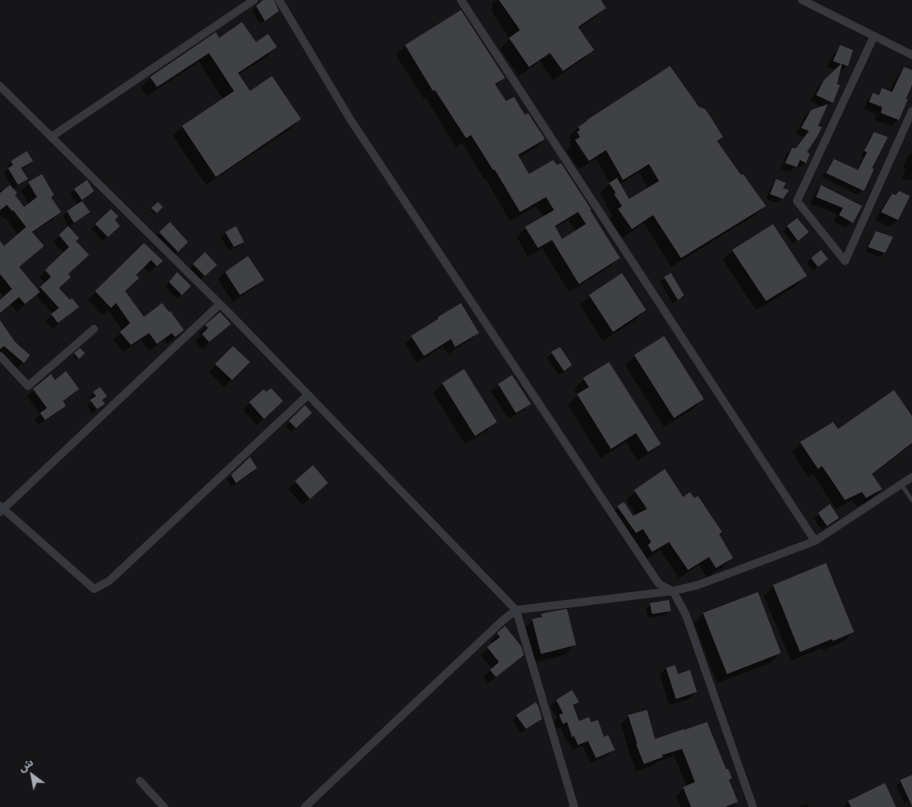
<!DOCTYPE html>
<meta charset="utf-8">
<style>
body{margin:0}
#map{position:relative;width:912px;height:807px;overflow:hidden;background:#161618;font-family:Mulish,"Noto Sans Arabic",sans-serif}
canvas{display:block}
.north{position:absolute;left:12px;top:755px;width:40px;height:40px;-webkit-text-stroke:3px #111113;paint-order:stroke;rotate:328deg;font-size:11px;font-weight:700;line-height:16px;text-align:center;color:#a8adb8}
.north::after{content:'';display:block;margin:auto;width:14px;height:18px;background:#a8adb8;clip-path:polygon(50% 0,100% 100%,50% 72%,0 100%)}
</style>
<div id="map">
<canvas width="912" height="807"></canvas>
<div class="north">ش</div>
</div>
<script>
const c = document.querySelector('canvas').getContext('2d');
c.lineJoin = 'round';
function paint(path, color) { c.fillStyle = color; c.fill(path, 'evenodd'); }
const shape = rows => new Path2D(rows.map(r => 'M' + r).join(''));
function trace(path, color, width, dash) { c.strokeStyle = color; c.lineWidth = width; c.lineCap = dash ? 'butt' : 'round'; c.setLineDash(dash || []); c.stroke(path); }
const shadow = shape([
 [265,0,273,0,278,11,274,16,260,24,252,11,256,6],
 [496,0,599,0,605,7,595,17,578,29,592,50,583,59,553,80,540,61,519,76,500,49,510,39,492,12,492,3],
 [461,11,504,78,496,86,506,103,525,116,544,139,535,148,519,158,529,175,589,210,619,258,609,267,569,292,542,248,528,257,517,237,526,228,544,217,536,206,510,221,485,178,484,179,462,143,456,147,426,98,424,99,396,55,405,46],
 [568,220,576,231,562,240,555,228],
 [219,39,256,44,276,47,266,57,238,75,249,92,300,119,290,129,206,185,173,136,183,126,223,99,199,62,147,96,141,87,151,78],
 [840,47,852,51,847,66,840,72,839,71,832,102,825,108,805,152,805,162,800,168,796,166,790,172,781,169,786,155,792,149,795,149,804,137,796,134,805,116,811,110,823,107,810,101,818,87,836,70,827,67,834,53],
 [904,68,912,71,912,82,898,119,892,126,875,120,876,114,864,109,867,100,874,94,877,95,883,89,889,92,898,75],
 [698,108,722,137,717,142,741,177,764,206,755,215,671,267,644,223,622,238,609,219,613,216,606,205,607,203,600,193,610,183,596,159,579,169,566,151,571,146,569,142,571,140,569,137,578,127,583,124,587,121],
 [639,172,648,189,629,201,619,185],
 [875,133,871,169,863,190,858,195,822,177,830,165,834,160,857,170,863,157,861,156,870,137],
 [912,152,912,179,906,181,902,177,906,170,903,167,908,156],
 [32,161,27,165,21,169,27,179,22,184,12,189,14,195,24,208,29,205,21,191,29,183,50,197,60,211,52,220,32,233,43,246,18,268,37,291,45,283,39,277,64,253,53,242,68,228,75,241,67,275,58,288,69,301,78,307,71,313,52,329,46,321,53,314,36,295,17,312,10,304,0,313,0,301,5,297,0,292,0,243,4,247,18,235,5,217,3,218,0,214,0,189,2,192,11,185,4,173,8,169,7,167,12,162],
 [777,180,782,188,787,191,782,199,777,203,766,199,772,185],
 [821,186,860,207,852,222,846,228,834,222,837,214,810,204,815,193],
 [75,189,93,191,81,201,89,212,84,216,69,227,63,216,67,212,78,205,70,194],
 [892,195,909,196,897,220,890,227,875,220,885,203],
 [157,203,161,207,154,214,150,210],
 [111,210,113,220,119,226,103,241,91,229],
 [170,224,182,247,172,256,155,237],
 [788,227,803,236,793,244,783,231],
 [226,232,243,241,239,246,229,251,221,237],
 [877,232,885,252,880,257,865,251,872,237],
 [144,244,161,261,149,273,143,267,135,275,124,291,144,318,183,330,175,338,167,344,164,340,149,351,141,340,123,352,113,340,123,331,108,310,103,315,88,300],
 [733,250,805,276,796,286,756,310,723,260],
 [205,254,215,265,200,280,189,269],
 [811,258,827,259,813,271,807,263],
 [225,272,262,280,255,287,233,302,218,279],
 [177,273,190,286,177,299,165,287,169,283,168,283],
 [665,278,683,295,673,304,660,282],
 [590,296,645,310,635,320,603,341,580,305],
 [438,318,478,333,470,340,448,354,443,346,417,363,405,344,412,337,433,324],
 [0,322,23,362,15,370,0,357],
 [230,324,202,349,195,341,201,336,199,333,206,326],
 [233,347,249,362,224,387,209,372],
 [80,349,84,353,76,360,73,356],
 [552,353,571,365,566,370,559,375,547,358],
 [635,356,703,399,693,409,664,427,625,365],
 [51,376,55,381,78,389,72,395,62,402,64,406,58,412,38,425,35,420,40,414,27,396],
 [584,379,660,444,650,453,638,461,626,442,601,458,568,405,578,395,574,389],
 [443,383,496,422,486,431,465,444,433,393],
 [499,385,529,404,522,411,509,419,491,392],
 [94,393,103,404,92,413,87,405,92,400,90,397],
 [250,403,275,408,257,425,243,410],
 [305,407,311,413,291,432,285,426],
 [912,418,912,444,872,475,881,489,872,498,857,507,852,500,836,509,813,474,808,477,792,452,801,443,837,431],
 [313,467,319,490,302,505,288,489],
 [256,468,252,473,231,487,227,480,231,475],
 [635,491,683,498,718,535,732,558,723,567,707,577,699,565,679,578,660,550,643,561,640,555,643,552,633,537,627,541,609,516,618,507,632,517,636,515,626,500],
 [819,514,838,518,833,523,822,530,814,519],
 [774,586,853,632,843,642,823,650,822,648,791,661,764,596],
 [651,604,669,611,665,615,648,618,646,608],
 [555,612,575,645,565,655,531,663,523,630,533,620,538,619,541,615],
 [704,613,780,653,770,663,717,683,694,623],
 [498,634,516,659,492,680,488,683,483,677,492,669,481,655,493,644,491,641],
 [666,668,677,675,696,692,689,699,669,705,660,675],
 [572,692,578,702,572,707,578,722,591,723,613,749,608,755,590,763,583,746,572,750,568,741,566,742,561,727,557,729,554,721,557,718,550,706,556,701],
 [517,716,541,718,537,723,521,733,512,720],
 [629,716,655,740,683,730,728,781,737,802,731,807,681,807,676,796,684,788,687,787,674,756,657,762,654,765,636,771,629,752,621,724],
 [912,776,912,800,904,803,896,786,901,781],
 [849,801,892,807,843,807],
 [808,804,809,807,798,807]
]);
const building = shape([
 [263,0,274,0,279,11,265,21,256,6],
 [499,0,601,0,606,8,578,27,594,50,563,71,550,53,529,67,509,38,520,30],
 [461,10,505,78,495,84,506,101,514,97,525,115,528,113,545,139,518,155,529,174,553,160,557,165,561,163,591,209,590,210,620,258,579,284,552,240,538,248,525,227,554,210,546,197,520,212,495,170,493,170,471,135,466,138,435,90,433,91,405,45],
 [578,212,586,224,562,239,555,226],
 [242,22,256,42,268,34,277,47,238,73,250,91,272,76,301,119,216,177,182,126,234,91,209,53,157,87,150,77,216,32,219,38],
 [840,45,853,50,848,66,842,64,837,84,840,85,833,103,816,95,824,80,841,64,833,61],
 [670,66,699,107,705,109,710,116,723,137,717,141,741,175,743,174,766,206,681,258,653,215,632,229,618,209,622,206,614,194,616,193,609,183,617,178,629,199,659,181,649,164,623,180,606,150,589,161,575,140,580,137,577,132,580,130,578,127,587,121,587,120],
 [904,67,912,70,912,85,906,99,908,99,899,120,881,113,882,107,869,102,873,93,879,95,882,88,892,92],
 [828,104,818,126,822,127,818,135,807,152,810,154,806,163,800,160,797,167,785,163,792,148,796,148,809,131,801,128,811,110],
 [874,132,888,137,872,168,874,169,864,191,826,173,834,159,858,170,867,152,864,151],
 [27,151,33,161,21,168,28,179,18,185,8,168,13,165,11,161],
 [42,174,54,195,51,197,61,212,32,232,44,246,19,267,40,292,25,304,19,297,0,313,0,300,12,289,0,274,0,241,4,246,26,227,13,210,12,211,7,205,0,210,0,193,10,185,17,193,15,195,24,207,37,197,28,182],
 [776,179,786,183,783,188,789,190,783,199,770,194],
 [87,180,94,191,82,200,74,189],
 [821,185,862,206,853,223,839,215,843,208,816,197],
 [899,191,910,196,898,220,881,212,892,194,896,195],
 [82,201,90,212,74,223,67,211],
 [158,202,163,207,157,213,151,208],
 [111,209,118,216,115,220,120,226,108,237,95,224],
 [797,218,809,232,798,241,787,226],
 [170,222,188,242,178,252,159,232],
 [773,224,807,276,766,301,732,250],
 [68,226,79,238,76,241,89,255,68,274,71,277,59,288,70,300,72,298,79,307,58,323,51,314,59,308,40,287,51,277,45,270,69,247,59,235],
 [236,226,244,242,234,247,225,232],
 [876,231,893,237,885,253,868,247],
 [144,243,163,261,157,266,151,260,136,275,139,278,125,291,144,317,162,303,169,312,170,311,184,330,175,337,172,333,157,344,149,333,131,345,120,332,130,323,116,303,111,308,95,291],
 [821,250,828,259,818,267,811,258],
 [205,252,217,265,205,276,193,264],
 [248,256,264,280,240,295,225,272],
 [177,272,191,286,182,295,169,282],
 [622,273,646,310,613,332,589,295],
 [671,273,684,295,678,300,664,277],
 [461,303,479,333,455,347,451,339,424,356,411,336,438,319,438,317],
 [220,312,231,324,209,342,202,334,208,328,205,325],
 [0,320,15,342,30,355,24,363,4,346,0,349],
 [664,336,704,399,674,418,634,355],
 [233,346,250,362,232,380,215,364],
 [560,347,572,365,564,371,551,352],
 [80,348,85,353,79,359,74,353],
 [609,362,661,444,648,452,636,433,611,449,577,394,589,387,583,378],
 [464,369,497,422,475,436,442,383],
 [66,371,79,389,63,401,66,406,45,420,40,413,47,408,33,389,51,374,55,380],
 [512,375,531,404,516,413,498,384],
 [100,387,107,396,102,400,105,404,97,409,90,400,96,396,93,392],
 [271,388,283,401,264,419,249,402,264,389,266,392],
 [894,390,912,416,912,443,872,474,882,489,866,498,862,492,845,500,822,466,818,469,800,442,833,422,838,429],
 [305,405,312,413,296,428,289,421],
 [250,457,257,468,236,483,231,475],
 [313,465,328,483,310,499,295,481],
 [665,469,683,497,690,492,694,498,698,496,722,532,719,534,733,558,716,568,709,557,688,570,669,542,652,552,648,545,651,542,643,529,636,533,617,506,624,502,633,516,647,509,634,490],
 [830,504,839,518,827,526,818,513],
 [826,563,854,632,833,641,832,639,800,652,773,585],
 [758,592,781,653,727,674,703,613],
 [669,600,671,611,652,614,650,603],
 [567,609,576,645,541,654,532,619,542,617,541,614,554,611],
 [505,626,521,646,524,655,496,677,490,670,499,662,487,647,500,637,497,633],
 [675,665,678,674,690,670,697,692,676,699,666,668],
 [572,690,579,702,573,705,579,721,589,717,591,722,598,720,604,737,608,735,615,750,596,758,588,741,578,745,574,736,572,737,567,722,563,724,559,715,563,713,556,700],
 [536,702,539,708,542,719,526,729,516,715],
 [647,710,655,739,684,729,684,730,707,722,726,769,728,769,732,778,729,780,738,802,725,807,691,807,683,787,695,782,682,749,662,755,663,757,644,764,636,744,637,743,628,715],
 [912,775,912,806,900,780],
 [885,783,896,807,851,807,848,801]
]);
const lane = shape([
 [901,484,912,500]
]);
const street = shape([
 [279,0,350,119,611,512,659,584,673,591,686,615,753,807],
 [461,0,815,541],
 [802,0,912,55],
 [874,36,797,201,845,261,912,111],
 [0,86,231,315,516,610,574,806,573,807],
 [51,137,254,0],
 [0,356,28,386,94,329],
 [0,506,94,589,109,581,308,395],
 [0,512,220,304],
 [140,781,164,807],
 [305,807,502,621,516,610,673,591,698,585,815,541,912,477]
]);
paint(shadow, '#0007');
paint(building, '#404145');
trace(lane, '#37383d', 4);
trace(street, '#37383d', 8);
</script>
